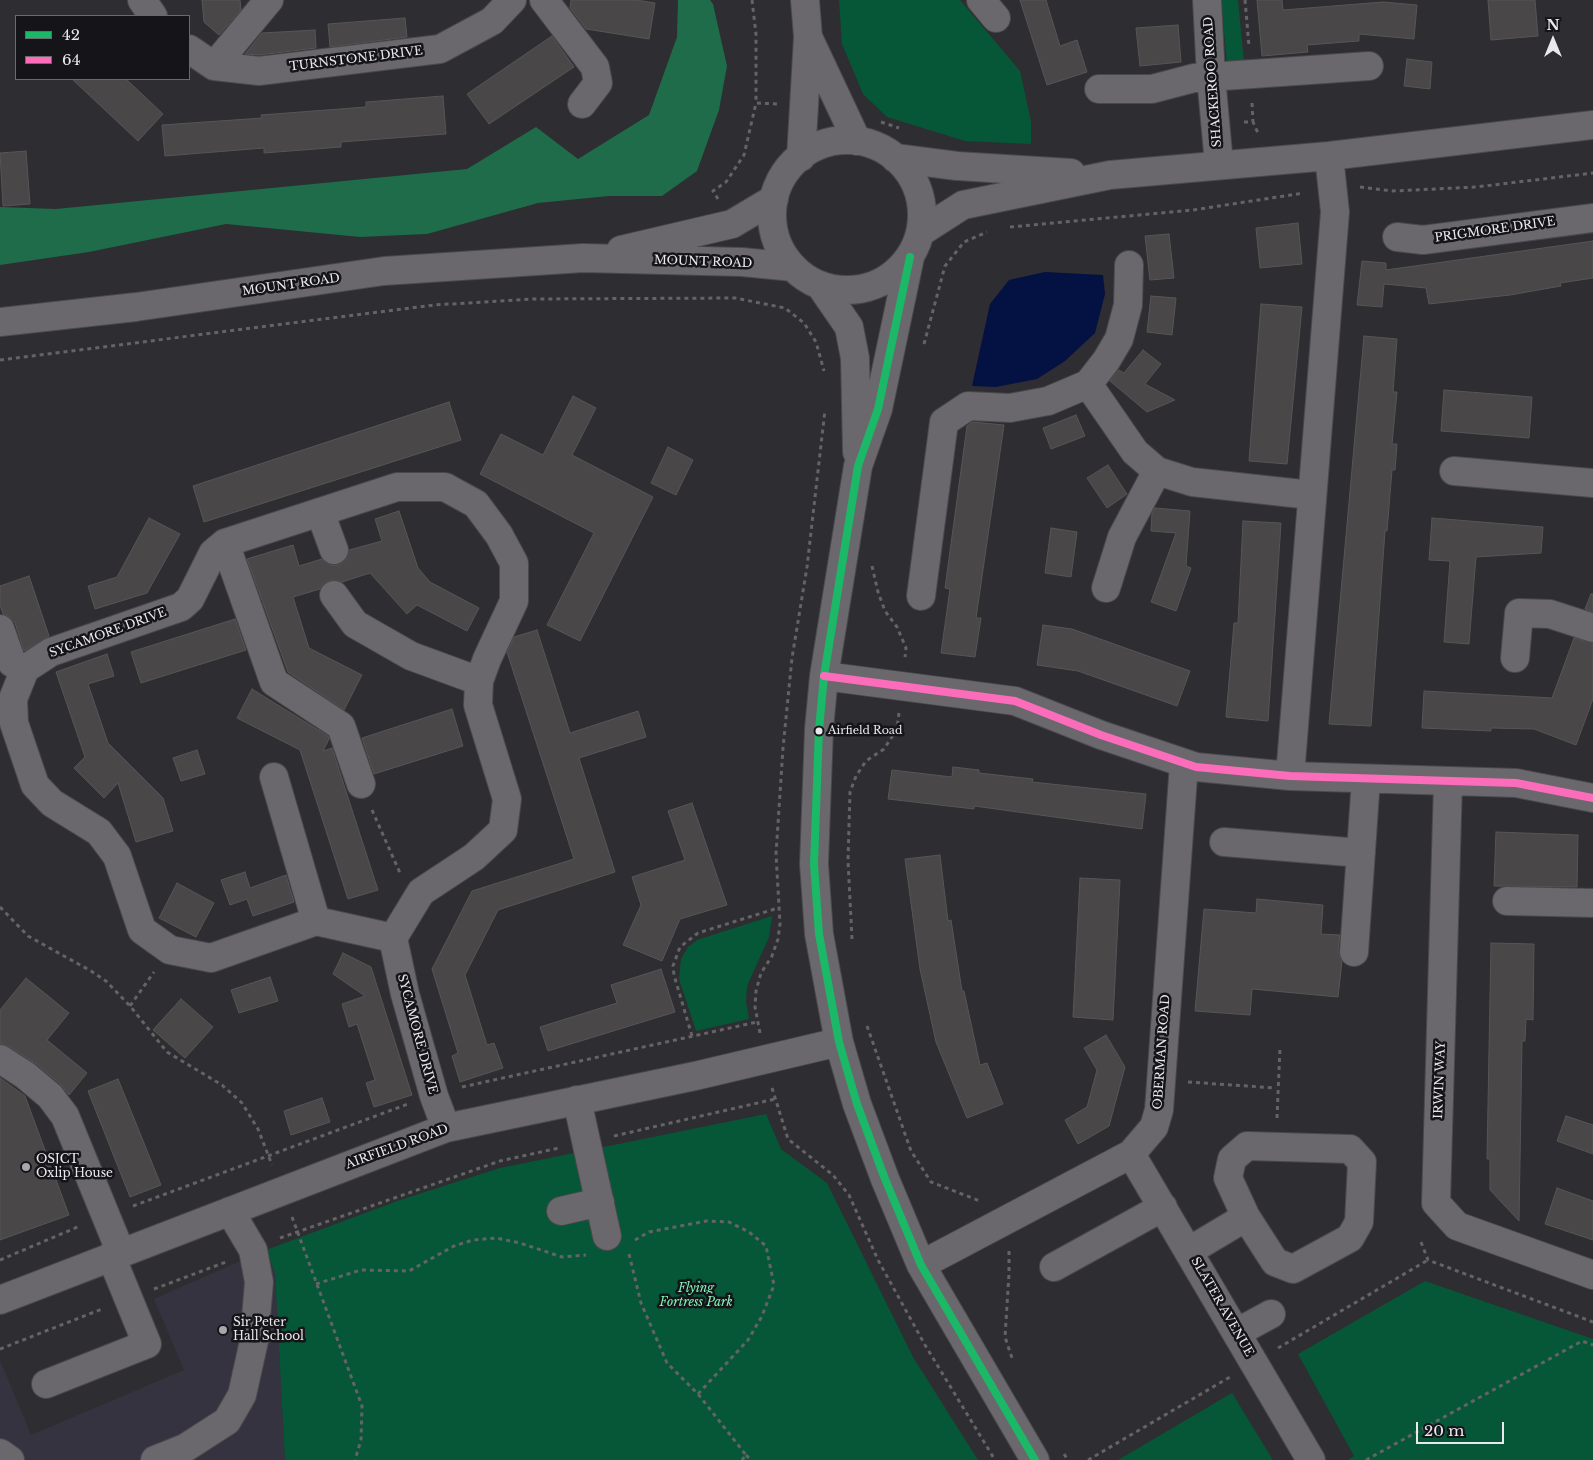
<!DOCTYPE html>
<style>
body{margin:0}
#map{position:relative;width:1593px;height:1460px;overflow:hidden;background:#2e2d31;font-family:"Libre Baskerville",serif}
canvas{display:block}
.legend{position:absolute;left:15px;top:15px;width:175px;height:65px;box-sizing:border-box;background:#151418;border:1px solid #6a696d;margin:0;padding:6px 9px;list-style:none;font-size:15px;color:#e9e8ed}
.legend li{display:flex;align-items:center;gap:10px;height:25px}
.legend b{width:25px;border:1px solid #6a696d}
.north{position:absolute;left:1528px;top:15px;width:50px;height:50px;-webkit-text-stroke:4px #151418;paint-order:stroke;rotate:0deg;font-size:14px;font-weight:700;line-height:20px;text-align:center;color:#e9e8ed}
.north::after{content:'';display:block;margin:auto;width:18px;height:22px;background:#e9e8ed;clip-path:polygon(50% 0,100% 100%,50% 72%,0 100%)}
.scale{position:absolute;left:1416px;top:1422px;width:88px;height:22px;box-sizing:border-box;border:2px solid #e9e8ed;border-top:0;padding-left:6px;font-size:15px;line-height:18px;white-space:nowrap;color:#e9e8ed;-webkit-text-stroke:4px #151418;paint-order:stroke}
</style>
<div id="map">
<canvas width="1593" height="1460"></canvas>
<ul class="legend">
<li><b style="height:6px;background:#1ab867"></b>42</li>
<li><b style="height:6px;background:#fb6dba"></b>64</li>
</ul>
<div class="north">N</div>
<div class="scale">20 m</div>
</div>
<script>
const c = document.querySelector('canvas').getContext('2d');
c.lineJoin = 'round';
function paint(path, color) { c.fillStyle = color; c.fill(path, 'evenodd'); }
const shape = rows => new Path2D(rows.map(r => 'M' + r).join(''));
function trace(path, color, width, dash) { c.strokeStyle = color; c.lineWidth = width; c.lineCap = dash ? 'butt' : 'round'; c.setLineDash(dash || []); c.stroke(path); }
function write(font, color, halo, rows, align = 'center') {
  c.font = font + ' "Libre Baskerville",serif'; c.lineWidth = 5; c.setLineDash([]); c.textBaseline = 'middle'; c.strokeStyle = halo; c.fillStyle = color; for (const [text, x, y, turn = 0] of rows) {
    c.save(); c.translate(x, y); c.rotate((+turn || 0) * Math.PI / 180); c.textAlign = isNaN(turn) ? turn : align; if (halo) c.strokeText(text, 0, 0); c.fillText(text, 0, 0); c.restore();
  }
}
const built = shape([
 [266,1250,275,1273,285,1460,0,1460,0,1360,31,1435,184,1370,154,1299]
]);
const green = shape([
 [839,0,960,0,1020,71,1031,121,1031,144,965,141,887,117,863,94,842,44],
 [1221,0,1238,0,1244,63,1227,64],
 [772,916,769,937,747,986,746,1001,749,1019,696,1031,679,979,681,959,688,947,697,940],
 [766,1114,781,1149,827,1183,913,1357,978,1460,285,1460,275,1273,266,1250,400,1200,500,1168],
 [1425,1281,1593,1339,1593,1460,1348,1460,1354,1456,1298,1354],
 [1232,1393,1273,1460,1118,1460]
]);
const forest = shape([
 [678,0,710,0,713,4,727,66,719,110,697,171,662,196,609,196,538,203,427,234,360,237,226,224,89,252,0,265,0,207,56,209,467,169,536,127,578,159,649,115,677,37]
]);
const water = shape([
 [1045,272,1103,275,1105,294,1095,333,1065,361,1037,379,996,387,972,386,990,304,1009,280]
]);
const building = shape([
 [202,0,240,0,241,10,219,35,204,22,202,0],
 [571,0,636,0,655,3,649,39,586,29,570,8,571,0],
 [1020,0,1046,0,1060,46,1077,40,1087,72,1047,85,1020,0],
 [1257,0,1282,0,1283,10,1383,2,1417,5,1414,39,1359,34,1359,41,1307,45,1308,52,1262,56,1257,0],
 [1488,0,1535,0,1538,36,1491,40,1488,0],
 [405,18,407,37,330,47,328,24,405,18],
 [1178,25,1181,62,1140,66,1136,28,1178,25],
 [315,30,316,48,259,55,245,54,262,33,315,30],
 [552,36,574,67,489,124,467,94,552,36],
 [1407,59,1432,62,1430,89,1404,86,1407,59],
 [72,79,126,79,163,114,138,141,72,79],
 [443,96,446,134,341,142,341,147,264,153,264,148,165,156,162,125,262,118,261,115,366,107,366,102,443,96],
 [26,151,30,204,3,206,0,153,26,151],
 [1298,223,1302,264,1260,268,1256,228,1298,223],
 [1169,234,1174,278,1150,280,1145,236,1169,234],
 [1593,241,1593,278,1560,283,1561,286,1510,295,1429,304,1426,288,1384,284,1382,307,1357,305,1362,261,1386,263,1386,270,1593,241],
 [1151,296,1176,298,1172,335,1147,332,1151,296],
 [1261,304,1302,307,1287,464,1249,461,1261,304],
 [1364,336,1397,339,1393,392,1397,392,1392,444,1397,444,1395,470,1392,470,1387,531,1385,531,1371,726,1329,724,1364,336],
 [1143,350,1161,364,1145,384,1175,400,1147,412,1110,381,1119,370,1124,373,1143,350],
 [1444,390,1532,397,1529,438,1441,431,1444,390],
 [573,396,596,408,572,455,653,497,580,641,547,625,594,533,480,474,501,434,543,455,573,396],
 [449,402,461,440,204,522,193,486,449,402],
 [1076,415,1085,436,1051,449,1043,428,1076,415],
 [972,422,1004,425,976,618,981,618,975,657,941,653,950,589,945,588,967,426,972,422],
 [668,447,693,460,676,495,651,483,668,447],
 [1108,465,1127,494,1107,508,1087,478,1108,465],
 [1155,508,1190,511,1186,566,1191,568,1176,611,1151,602,1176,533,1151,531,1152,513,1155,508],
 [399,511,418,568,430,582,479,608,467,631,417,605,407,614,370,573,342,582,332,580,324,583,320,589,293,597,309,648,362,675,344,710,288,672,247,559,293,545,299,566,322,559,331,565,339,565,346,560,349,550,382,541,375,519,399,511],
 [149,518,180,534,147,593,95,609,88,586,117,577,149,518],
 [1432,518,1543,527,1541,553,1476,557,1469,644,1444,642,1450,561,1429,560,1432,518],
 [1243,521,1281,523,1268,721,1226,717,1234,623,1238,623,1243,521],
 [1051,528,1077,532,1071,577,1045,573,1051,528],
 [29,576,49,636,24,651,15,623,10,617,3,614,0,605,0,586,29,576],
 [1591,594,1593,594,1593,612,1585,609,1591,594],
 [235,619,246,650,141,683,131,652,235,619],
 [1043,625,1072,629,1190,671,1177,706,1078,671,1037,665,1043,625],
 [537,630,570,733,638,711,646,737,579,758,615,872,498,910,465,975,487,1045,494,1043,503,1068,460,1082,452,1056,458,1053,432,969,472,891,574,859,507,652,514,637,537,630],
 [1574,638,1593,643,1593,699,1576,745,1534,729,1491,728,1491,731,1422,728,1424,691,1552,698,1574,638],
 [107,654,114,676,88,684,108,743,163,798,173,831,136,842,118,783,104,798,74,768,85,757,56,672,107,654],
 [252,689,328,736,329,739,323,751,332,748,378,890,348,899,300,750,237,718,252,689],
 [452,709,463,746,374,774,362,738,452,709],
 [197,750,205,774,181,781,173,758,197,750],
 [953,767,979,770,979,773,1033,779,1032,782,1146,794,1142,829,974,806,974,809,888,799,892,770,952,777,953,767],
 [692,803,727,905,680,919,662,961,623,945,641,905,632,877,685,860,668,811,692,803],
 [1496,832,1578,835,1577,887,1494,886,1496,832],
 [940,855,948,921,951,920,962,991,964,991,980,1065,987,1063,1003,1104,967,1118,936,1042,920,969,905,859,940,855],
 [245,872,250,888,286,875,294,902,253,916,247,899,230,905,221,880,245,872],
 [1080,878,1120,880,1113,1020,1073,1017,1080,878],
 [177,883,214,903,196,937,159,918,177,883],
 [1257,899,1323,905,1321,934,1340,935,1338,951,1342,961,1338,997,1252,989,1250,1015,1195,1011,1204,909,1256,913,1257,899],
 [1491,943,1534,944,1533,1020,1526,1019,1525,1041,1522,1041,1519,1221,1490,1190,1490,1159,1487,1159,1491,943],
 [343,953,371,967,412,1095,374,1107,366,1083,375,1080,357,1024,349,1027,342,1004,365,996,333,974,343,953],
 [661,969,675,1012,548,1051,540,1027,617,1003,611,985,661,969],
 [270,977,278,1001,239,1013,231,990,270,977],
 [26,978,69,1013,47,1040,87,1073,69,1095,60,1084,35,1063,8,1046,0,1043,0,1010,26,978],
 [181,999,213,1027,185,1058,153,1030,181,999],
 [1106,1035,1125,1067,1109,1126,1078,1144,1065,1120,1087,1107,1097,1070,1084,1048,1106,1035],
 [0,1078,25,1096,69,1215,0,1240,0,1078],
 [118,1079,161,1185,130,1197,88,1091,118,1079],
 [322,1098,330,1122,291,1135,284,1111,322,1098],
 [1566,1116,1593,1125,1593,1154,1557,1141,1566,1116],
 [1557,1188,1593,1201,1593,1240,1545,1224,1557,1188]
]);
const path = shape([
 [752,0,756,34,756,103],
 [1245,0,1249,46],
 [1252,103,1253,122],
 [881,122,899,128],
 [1244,122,1253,122,1258,133],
 [1360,187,1393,191,1476,187,1593,173],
 [718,199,713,191,726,182,744,155,756,103,777,104],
 [1010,227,1193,210,1304,193],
 [924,344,945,266,964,242,987,232],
 [0,360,434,305,533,299,735,298,785,308,804,323,816,342,824,371],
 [872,566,878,592,885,611,897,627,906,648,905,657],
 [372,810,400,873],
 [0,907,28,936,91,971,106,981,130,1006,167,1052,222,1085,242,1103,258,1129,272,1165],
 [852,939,848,861,850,792,856,776,866,761,884,749,897,729,899,713],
 [130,1006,154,972],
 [867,1026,911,1151,931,1182,980,1201],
 [760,1033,755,1007,756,991,761,973,772,956,778,939,780,924,776,854,783,748,792,658,807,567,825,410],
 [692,1036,674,975,673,966,680,947,698,933,778,908],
 [1188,1082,1276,1088],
 [462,1087,757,1022],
 [772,1088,788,1139,833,1175,849,1195,878,1260,925,1345,995,1460],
 [1277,1118,1280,1047],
 [614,1136,775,1099],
 [133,1206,408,1104],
 [292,1217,362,1406,361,1440,355,1460],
 [280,1238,500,1161,559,1148],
 [635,1240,649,1232,706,1221,729,1222,749,1232,766,1246,774,1285,762,1316,748,1340,698,1394],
 [1421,1242,1428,1260,1593,1322],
 [1009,1251,1009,1274,1005,1337,1013,1361],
 [629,1254,641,1303,667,1363,698,1394,746,1455,742,1460],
 [0,1260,80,1226],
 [316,1284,361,1270,409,1271,454,1246,473,1240,496,1238,520,1243,562,1257,586,1255],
 [154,1289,226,1262],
 [1278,1348,1428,1260],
 [0,1349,102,1309],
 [1064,1454,1068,1460],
 [746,1455,751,1460],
 [1088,1460,1230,1377],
 [1366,1460,1582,1341,1593,1345]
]);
const minor = shape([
 [142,0,153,16],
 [544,0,595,67,598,83,582,104],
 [981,0,996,18],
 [1207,0,1211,77,1219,164],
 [809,39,857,141],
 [189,49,214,66,259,71,440,49,492,21,512,0],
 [214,66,269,0],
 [1099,89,1152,89,1194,78,1369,66],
 '772 215a75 75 0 1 1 150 0a75 75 0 1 1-150 0Z',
 [801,157,808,37,805,0],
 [895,158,957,166,1071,173],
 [921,232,963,205,1110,175,1329,156,1593,125],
 [1397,237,1423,240,1593,218],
 [621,250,732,224,774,199],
 [910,257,878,409,858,466,824,676,819,729,814,864,819,934,839,1042,857,1104,885,1179,921,1265,1035,1460],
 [820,285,849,327,855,358,857,452],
 [0,322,136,307,384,271,583,258,742,262,793,267],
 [1088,384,1135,452,1157,471,1192,482,1311,495],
 [1454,471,1593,483],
 [320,512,334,550],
 [225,543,274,682,341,726,361,784],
 [1106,588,1122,537,1157,471],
 [334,595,355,624,411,656,479,681],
 [921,596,944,422,968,406,1010,408,1048,401,1088,384,1106,361,1119,339,1128,305,1129,265],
 [0,629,12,663,25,669],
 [1515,658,1519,613,1550,614,1593,628],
 [824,676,1015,701,1101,735,1196,767,1290,776,1516,783,1593,798],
 [1290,776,1335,212,1329,156],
 [274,777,316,921],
 [1448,782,1436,1203,1457,1226,1593,1275],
 [1224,842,1361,853],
 [1507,901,1593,903],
 [393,938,316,921,211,958,170,950,142,930,117,856,99,832,52,803,35,785,14,723,13,699,25,669,51,652,181,607,190,599,213,553,225,543,397,487,445,487,476,504,499,535,514,563,514,601,487,659,479,681,478,705,507,799,503,830,474,857,421,892,393,938,405,994,434,1096,446,1128],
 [1354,952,1366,779],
 [0,1059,25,1075,50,1096,65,1116,121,1253],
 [577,1100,607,1236],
 [1131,1154,1311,1460],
 [561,1211,600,1202],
 [1189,1251,1246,1217,1275,1262,1293,1269,1350,1238,1359,1222,1362,1162,1350,1149,1247,1146,1232,1159,1228,1178,1246,1217],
 [921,1265,1131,1154,1154,1127,1159,1110,1184,763],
 [1054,1267,1163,1207],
 [0,1300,446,1128,695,1076,839,1042],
 [1238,1332,1271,1314],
 [46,1384,147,1344,111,1256],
 [0,1453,10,1460],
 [155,1460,185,1448,227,1421,242,1395,254,1341,259,1282,253,1250,230,1211]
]);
const bus1 = shape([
 [910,257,878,409,858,466,824,676,819,729,814,864,819,934,839,1042,857,1104,885,1179,921,1265,1035,1460]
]);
const bus2 = shape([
 [824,676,1015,701,1101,735,1196,767,1290,776,1516,783,1593,798]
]);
const markers = [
 [819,731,4.5,"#e9e8ed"],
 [26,1167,5,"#a8a7ab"],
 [223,1330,5,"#a8a7ab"]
];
const busNames = [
 ["Airfield Road",828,731]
];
const streetNames = [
 ["TURNSTONE DRIVE",356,59,-7],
 ["SHACKEROO ROAD",1213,82,-94],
 ["PRIGMORE DRIVE",1495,230,-8],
 ["MOUNT ROAD",703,262,2],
 ["MOUNT ROAD",291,285,-8],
 ["SYCAMORE DRIVE",108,633,-20],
 ["SYCAMORE DRIVE",417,1034,75],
 ["OBERMAN ROAD",1162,1052,-86],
 ["IRWIN WAY",1440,1080,-88],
 ["AIRFIELD ROAD",397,1147,-20],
 ["SLATER AVENUE",1222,1307,60]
];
const poiNames = [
 ["OSJCT",36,1160],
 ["Oxlip House",36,1174],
 ["Sir Peter",233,1323],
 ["Hall School",233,1337]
];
const parkNames = [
 ["Flying",696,1289],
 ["Fortress Park",696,1303]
];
paint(built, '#363340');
paint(green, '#065738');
paint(forest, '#1e6c4a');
paint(water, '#041143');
paint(building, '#4a4749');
trace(building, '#575556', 1);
trace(minor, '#49484c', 30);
trace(path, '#646467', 3, [4, 4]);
trace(minor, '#6a686c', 28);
trace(bus1, '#1ab867', 8);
trace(bus2, '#fb6dba', 8);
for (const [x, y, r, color] of markers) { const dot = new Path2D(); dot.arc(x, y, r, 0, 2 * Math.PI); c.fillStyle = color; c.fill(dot); trace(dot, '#151418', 2); }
write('11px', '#e9e8ed', '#151418', busNames, 'left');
write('12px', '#e9e8ed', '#151418', streetNames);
write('12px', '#e9e8ed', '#151418', poiNames, 'left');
write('italic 12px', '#82f5b9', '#151418', parkNames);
</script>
